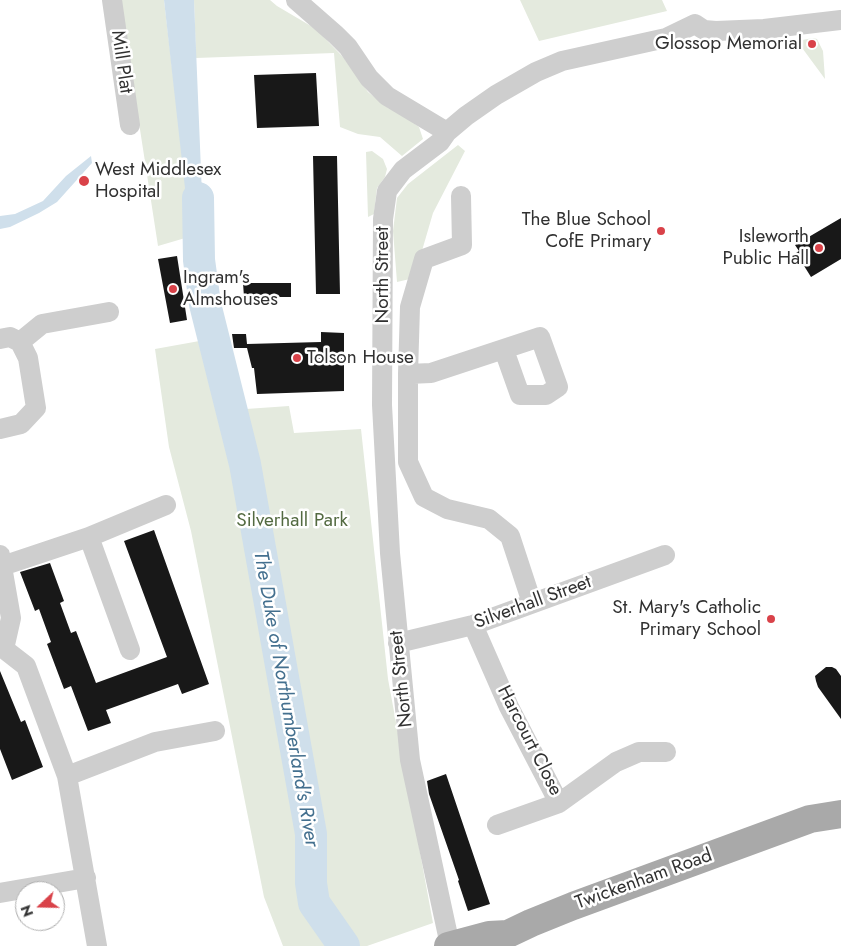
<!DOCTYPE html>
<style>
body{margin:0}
#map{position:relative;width:841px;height:946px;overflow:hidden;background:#fff;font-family:Jost,sans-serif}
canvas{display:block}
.north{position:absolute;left:15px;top:881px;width:50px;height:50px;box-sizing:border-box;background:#fff;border:1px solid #adadad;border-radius:50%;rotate:249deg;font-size:14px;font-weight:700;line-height:20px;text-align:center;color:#313131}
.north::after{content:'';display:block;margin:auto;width:18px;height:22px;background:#d94249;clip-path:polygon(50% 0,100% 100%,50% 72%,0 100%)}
</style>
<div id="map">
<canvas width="841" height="946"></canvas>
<div class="north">N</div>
</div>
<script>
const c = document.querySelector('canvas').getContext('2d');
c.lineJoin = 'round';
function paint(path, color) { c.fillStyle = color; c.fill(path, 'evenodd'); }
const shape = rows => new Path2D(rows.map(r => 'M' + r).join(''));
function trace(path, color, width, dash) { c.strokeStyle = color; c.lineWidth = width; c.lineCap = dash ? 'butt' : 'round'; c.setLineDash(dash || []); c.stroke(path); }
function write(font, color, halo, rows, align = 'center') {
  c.font = font + ' Jost,sans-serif'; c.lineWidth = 5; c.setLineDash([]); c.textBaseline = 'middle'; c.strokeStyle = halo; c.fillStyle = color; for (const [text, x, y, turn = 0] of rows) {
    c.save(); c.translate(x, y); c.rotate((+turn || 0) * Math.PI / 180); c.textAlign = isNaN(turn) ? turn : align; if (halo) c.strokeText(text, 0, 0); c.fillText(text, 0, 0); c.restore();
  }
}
const green = shape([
 [120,0,164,0,192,236,158,246],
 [194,0,270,0,277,6,316,29,343,57,368,92,388,108,396,110,419,127,423,139,402,156,380,137,358,134,340,127,334,53,196,58],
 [520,0,662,0,667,11,539,41],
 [813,38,817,39,823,51,825,79,797,41],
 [458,145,465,151,433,213,414,278,397,282,393,231,397,198,408,184],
 [372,151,383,159,387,169,385,177,377,188,374,214,368,217,366,152],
 [189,242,211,245,216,309,227,332,246,409,289,406,294,433,361,429,388,679,433,923,367,946,283,946,264,897,191,531,169,447,155,349,205,340]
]);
const water = shape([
 [164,0,194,0,204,244,193,244,188,215],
 [91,156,92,163,57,202,39,213,10,227,0,229,0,216,15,214,43,201,66,176]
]);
const river = shape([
 [198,198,199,260,205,304,245,464,311,834,311,883,314,903,344,946]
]);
const building = shape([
 [316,73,319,126,257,128,254,75],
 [313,156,337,156,340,294,316,294],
 [841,218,841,259,811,277,796,253,799,251,795,245],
 [177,256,187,320,170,323,158,259],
 [243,283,291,283,291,297,244,297],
 [321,332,344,333,344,391,257,394,254,368,252,368,247,348,234,348,232,334,246,334,247,344,321,342],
 [154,530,209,684,182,694,178,684,106,710,111,723,88,731,71,686,64,689,47,644,51,642,39,609,35,611,20,572,50,563,64,601,60,603,71,633,76,631,96,683,167,657,124,541],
 [826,667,832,667,836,669,841,676,841,719,818,687,816,681,815,676],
 [0,671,21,722,25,720,43,767,12,780,0,749],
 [446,774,490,904,468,911,458,881,459,880,429,794,427,781]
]);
const minor = shape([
 [112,0,130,125],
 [296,0,336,35,348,47,369,78,387,96,447,132],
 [461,196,462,245,424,259,410,307,408,374,408,462,424,497,447,509,489,519,510,536,532,603],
 [0,339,10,337,20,342,28,358,36,408,21,424,0,429],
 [20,342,42,324,109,312],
 [408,374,431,373,540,337,558,387,546,395,520,395,504,350],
 [89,537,130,650],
 [0,555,11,618,4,649,26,666,67,776],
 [2,566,89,537,166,505],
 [473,625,509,707,559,803,616,762,639,752,666,752],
 [398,643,473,625,665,555],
 [497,825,559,803],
 [0,893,86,878],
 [450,945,410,760,390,553,382,405,383,219,387,191,403,170,440,142,447,132,466,116,496,95,536,72,562,61,666,38,695,24,704,30,716,31,764,29,841,20],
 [97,946,67,776,155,742,215,731]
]);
const primary = shape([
 [448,946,489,935,508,934,531,923,573,906,810,819,841,814]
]);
const markers = [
 [812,44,5,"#d94249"],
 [84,181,6,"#d94249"],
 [661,231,5,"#d94249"],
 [819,248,5,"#d94249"],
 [173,289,5,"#d94249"],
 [297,358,5,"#d94249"],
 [771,619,5,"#d94249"]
];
const poiNames = [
 ["Glossop Memorial",802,44],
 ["West Middlesex",95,170,"left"],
 ["Hospital",95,192,"left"],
 ["The Blue School",651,220],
 ["CofE Primary",651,242],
 ["Isleworth",809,237],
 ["Public Hall",809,259],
 ["Ingram's",183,278,"left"],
 ["Almshouses",183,300,"left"],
 ["Tolson House",307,358,"left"],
 ["St. Mary's Catholic",761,608],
 ["Primary School",761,630]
];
const streetNames = [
 ["Mill Plat",121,62,82],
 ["North Street",383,275,-90],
 ["Silverhall Street",533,603,-20],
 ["North Street",402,679,-96],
 ["Harcourt Close",529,741,63],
 ["Twickenham Road",644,880,-20]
];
const parkNames = [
 ["Silverhall Park",292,521]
];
const waterNames = [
 ["The Duke of Northumberland's River",285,699,80]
];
paint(green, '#e4eade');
paint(water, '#cfdfeb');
trace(river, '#cfdfeb', 32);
paint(building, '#181818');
trace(minor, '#cecece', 20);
trace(primary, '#a9a9a9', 28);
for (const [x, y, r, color] of markers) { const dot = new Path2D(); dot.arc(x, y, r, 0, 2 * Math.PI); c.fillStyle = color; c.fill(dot); trace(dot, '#fff', 2); }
write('19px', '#313131', '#fff', poiNames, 'right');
write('19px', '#313131', '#fff', streetNames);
write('19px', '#536a41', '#fff', parkNames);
write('italic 20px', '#44708f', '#fff', waterNames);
</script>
